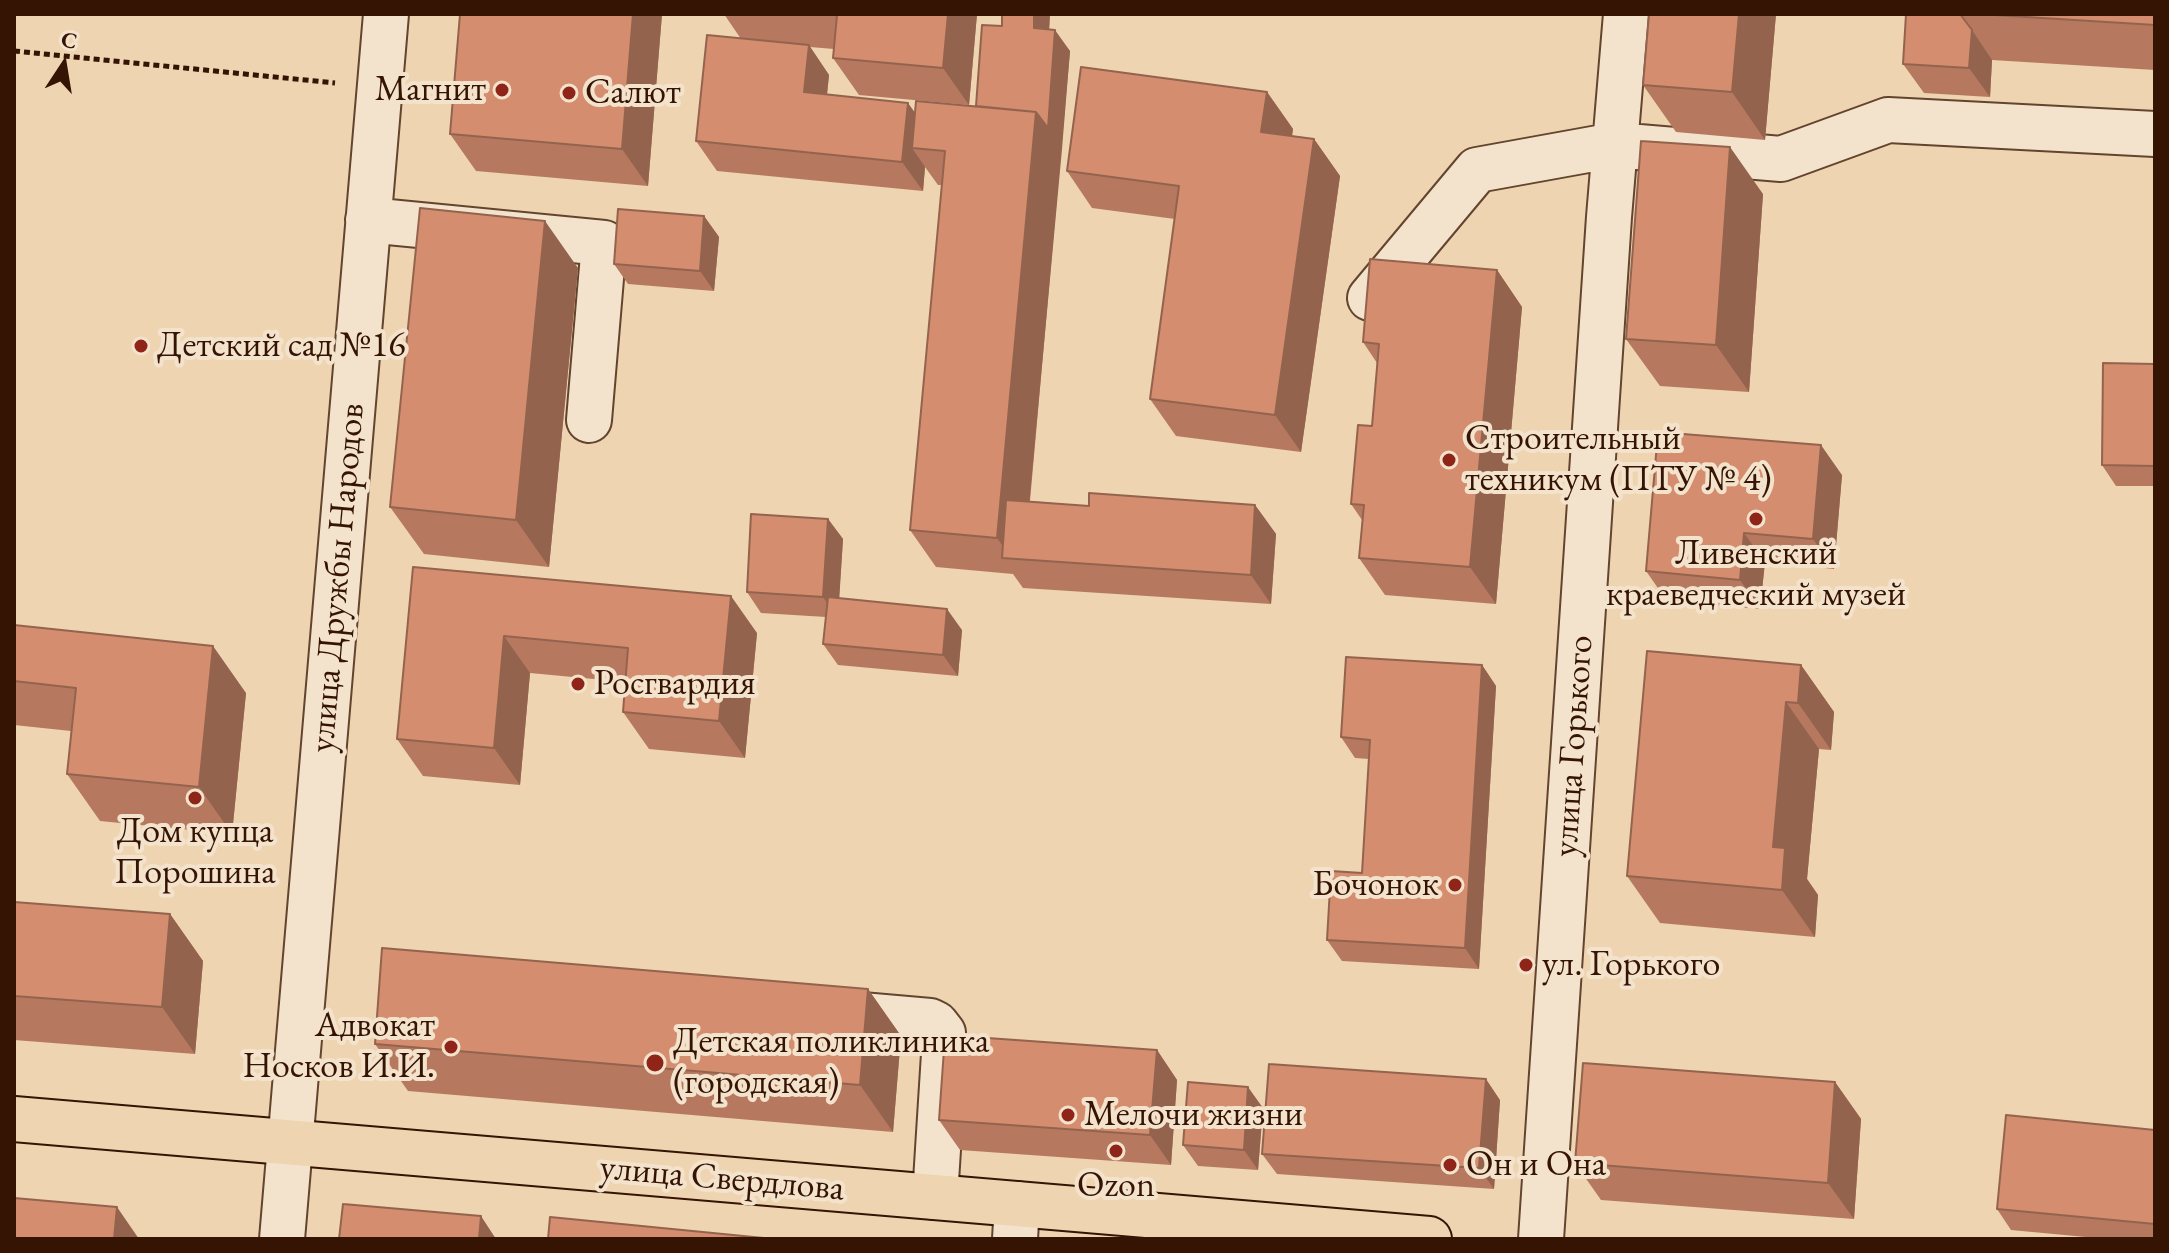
<!DOCTYPE html>
<meta charset="utf-8">
<style>
body{margin:0}
#map{position:relative;width:2169px;height:1253px;overflow:hidden;background:#eed4b1;font-family:"EB Garamond",serif}
canvas{display:block}
.frame{position:absolute;inset:0;border:16px solid #351403;pointer-events:none}
.north{position:absolute;left:24px;top:24px;width:80px;height:80px;-webkit-text-stroke:6px #f4e3cc;paint-order:stroke;rotate:12deg;font-size:22px;font-weight:700;line-height:32px;text-align:center;color:#351403}
.north::after{content:'';display:block;margin:auto;width:28px;height:36px;background:#351403;clip-path:polygon(50% 0,100% 100%,50% 72%,0 100%)}
</style>
<div id="map">
<canvas width="2169" height="1253"></canvas>
<div class="frame"></div>
<div class="north">С</div>
</div>
<script>
const c = document.querySelector('canvas').getContext('2d');
c.lineJoin = 'round';
const shape = rows => new Path2D(rows.map(r => 'M' + r).join(''));
function trace(path, color, width, dash) { c.strokeStyle = color; c.lineWidth = width; c.lineCap = dash ? 'butt' : 'round'; c.setLineDash(dash || []); c.stroke(path); }
function paint(path, color) { c.fillStyle = color; c.fill(path, 'evenodd'); }
function write(font, color, halo, rows, align = 'center') {
  c.font = font + ' "EB Garamond",serif'; c.lineWidth = 8; c.setLineDash([]); c.textBaseline = 'middle'; c.strokeStyle = halo; c.fillStyle = color; for (const [text, x, y, turn = 0] of rows) {
    c.save(); c.translate(x, y); c.rotate((+turn || 0) * Math.PI / 180); c.textAlign = isNaN(turn) ? turn : align; if (halo) c.strokeText(text, 0, 0); c.fillText(text, 0, 0); c.restore();
  }
}
const path = shape([
 [14,51,335,83]
]);
const minor = shape([
 [368,220,604,243,589,420],
 [1370,298,1477,170,1615,145,1781,159,1888,120,2155,134],
 [827,1012,930,1021,936,1024,943,1033,944,1054,935,1197],
 [282,1239,386,14],
 [1015,1239,1017,1204],
 [1541,1239,1609,217,1626,14]
]);
const major = shape([
 [14,1119,1429,1239]
]);
const wall = shape([
 [662,14,648,186,476,171,450,134],
 [724,14,977,14,969,105,859,95,833,58,834,49,810,47,829,75,827,95,915,113,976,106,1002,26,1002,14,1050,14,1049,30,1070,51,1030,501,1089,506,1255,505,1276,534,1271,604,1023,588,1013,574,936,567,910,530,942,185,938,185,925,167,923,191,717,171,696,141,741,39],
 [1649,14,1776,14,1765,140,1676,132,1643,85],
 [1906,14,2155,14,2155,70,1992,60,1990,97,1924,93,1903,64],
 [1267,92,1293,129,1292,136,1314,139,1340,176,1301,452,1176,436,1150,399,1175,219,1092,208,1067,171],
 [1763,194,1749,392,1660,386,1626,339],
 [704,216,719,237,714,291,628,284,614,264],
 [578,268,549,567,424,554,390,507],
 [1497,270,1522,307,1496,604,1385,595,1359,558,1362,520,1351,504,1372,426,1377,363,1363,342],
 [2155,364,2155,486,2116,486,2102,465],
 [1842,475,1834,569,1765,562,1760,609,1667,601,1646,571],
 [828,519,843,539,839,598,962,630,958,676,838,665,823,644,826,617,761,613,747,592],
 [413,567,757,633,745,758,649,749,623,712,626,682,530,673,520,785,423,776,397,739],
 [14,625,246,693,232,834,100,821,67,774,71,731,14,725],
 [1482,665,1496,686,1479,969,1342,961,1327,940,1362,873,1369,759,1355,758,1341,737],
 [1801,665,1834,712,1831,750,1819,749,1807,879,1818,895,1815,937,1660,923,1627,876],
 [14,902,170,914,203,961,195,1054,14,1040],
 [868,989,901,1036,893,1132,408,1091,375,1044],
 [1157,1050,1177,1080,1171,1165,960,1150,939,1120],
 [1835,1082,1861,1119,1854,1219,1601,1200,1575,1163],
 [1500,1100,1494,1189,1277,1174,1262,1154],
 [1263,1108,1258,1170,1198,1166,1183,1145],
 [2155,1130,2155,1239,2107,1239,2011,1230,1997,1209]
]);
const shadedWall = shape([
 [633,14,662,14,648,186,622,149],
 [948,14,977,14,969,105,943,68],
 [1034,14,1050,14,1048,49,1034,28],
 [1739,14,1776,14,1765,140,1732,92],
 [1055,30,1070,51,1062,149,1024,560,1012,559,997,538,1036,112],
 [1972,30,1992,60,1990,97,1969,68],
 [809,45,829,75,824,122,804,92],
 [1267,92,1293,129,1287,169,1261,132],
 [908,103,929,132,912,148,925,167,923,191,902,162],
 [1314,139,1340,176,1301,452,1275,415],
 [1730,147,1763,194,1749,392,1716,345],
 [704,216,719,237,714,291,700,271],
 [545,221,578,268,549,567,516,520],
 [1497,270,1522,307,1496,604,1470,567],
 [1821,445,1842,475,1834,569,1813,539],
 [1255,505,1276,534,1271,604,1251,575],
 [828,519,843,539,838,618,823,597],
 [1744,533,1765,562,1760,609,1740,580],
 [731,596,757,633,745,758,719,721],
 [947,609,962,630,958,676,943,655],
 [504,636,530,673,520,785,494,748],
 [213,646,246,693,232,834,199,787],
 [1482,665,1496,686,1479,969,1465,948],
 [1801,665,1834,712,1831,750,1798,703],
 [1786,702,1819,749,1807,879,1818,895,1815,937,1782,890,1773,847],
 [170,914,203,961,195,1054,162,1007],
 [868,989,901,1036,893,1132,860,1085],
 [1157,1050,1177,1080,1171,1165,1150,1135],
 [1486,1079,1500,1100,1494,1189,1479,1168],
 [1835,1082,1861,1119,1854,1219,1828,1183],
 [1248,1087,1263,1108,1258,1170,1244,1150],
 [117,1207,139,1239,114,1239],
 [481,1216,496,1239,479,1239]
]);
const building = shape([
 [460,14,633,14,622,149,450,134,460,14],
 [829,14,948,14,943,68,833,58,837,15,829,14],
 [1002,14,1034,14,1034,28,1055,30,1048,128,1036,112,976,106,982,25,1002,26,1002,14],
 [1649,14,1739,14,1732,92,1643,85,1649,14],
 [1906,14,1960,14,1972,30,1969,68,1903,64,1906,14],
 [1978,14,2155,14,2155,25,1978,14],
 [707,35,809,45,804,92,908,103,902,162,696,141,707,35],
 [1081,67,1267,92,1261,132,1314,139,1275,415,1150,399,1179,186,1067,171,1081,67],
 [916,101,1036,112,997,538,910,530,945,151,912,148,916,101],
 [1641,141,1730,147,1716,345,1626,339,1641,141],
 [420,208,545,221,516,520,390,507,420,208],
 [618,209,704,216,700,271,614,264,618,209],
 [1370,259,1497,270,1470,567,1359,558,1364,505,1351,504,1358,425,1372,426,1379,344,1363,342,1370,259],
 [2103,363,2155,364,2155,466,2102,465,2103,363],
 [1658,432,1821,445,1813,539,1744,533,1740,580,1646,571,1658,432],
 [1089,493,1255,505,1251,575,1002,558,1006,500,1089,506,1089,493],
 [751,514,828,519,823,597,747,592,751,514],
 [413,567,731,596,719,721,623,712,628,648,504,636,494,748,397,739,413,567],
 [828,597,947,609,943,655,823,644,828,597],
 [14,625,213,646,199,787,67,774,76,688,14,681,14,625],
 [1647,651,1801,665,1798,703,1786,702,1773,847,1785,848,1782,890,1627,876,1647,651],
 [1346,657,1482,665,1465,948,1327,940,1331,871,1362,873,1370,740,1341,737,1346,657],
 [14,902,170,914,162,1007,14,996,14,902],
 [382,948,868,989,860,1085,375,1044,382,948],
 [945,1035,1157,1050,1150,1135,939,1120,945,1035],
 [1583,1063,1835,1082,1828,1183,1575,1163,1583,1063],
 [1269,1064,1486,1079,1479,1168,1262,1154,1269,1064],
 [1188,1082,1248,1087,1244,1150,1183,1145,1188,1082],
 [2006,1115,2155,1130,2155,1224,1997,1209,2006,1115],
 [14,1198,117,1207,114,1239,14,1239,14,1198],
 [343,1204,481,1216,479,1239,339,1239,343,1204],
 [550,1217,774,1239,548,1239,550,1217]
]);
const markers = [
 [502,90,8,"#8f2418"],
 [569,93,8,"#8f2418"],
 [141,346,8,"#8f2418"],
 [1449,460,8,"#8f2418"],
 [1756,519,8,"#8f2418"],
 [578,684,8,"#8f2418"],
 [195,798,8,"#8f2418"],
 [1455,885,8,"#8f2418"],
 [1526,965,8,"#8f2418"],
 [451,1047,8,"#8f2418"],
 [655,1063,10,"#8f2418"],
 [1068,1115,8,"#8f2418"],
 [1116,1151,8,"#8f2418"],
 [1450,1165,8,"#8f2418"]
];
const poiNames = [
 ["Магнит",486,90,"right"],
 ["Салют",585,93],
 ["Детский сад №16",157,346],
 ["Строительный",1465,439],
 ["техникум (ПТУ № 4)",1465,480],
 ["Ливенский",1756,554,"center"],
 ["краеведческий музей",1756,595,"center"],
 ["Росгвардия",594,684],
 ["Дом купца",195,832,"center"],
 ["Порошина",195,873,"center"],
 ["Бочонок",1439,885,"right"],
 ["ул. Горького",1542,965],
 ["Адвокат",435,1026,"right"],
 ["Носков И.И.",435,1067,"right"],
 ["Детская поликлиника",673,1042],
 ["(городская)",673,1083],
 ["Мелочи жизни",1084,1115],
 ["Он и Она",1466,1165],
 ["Ozon",1116,1186,"center"]
];
const streetNames = [
 ["улица Дружбы Народов",338,578,-85],
 ["улица Горького",1574,746,-86],
 ["улица Свердлова",722,1179,5]
];
trace(minor, '#63442e', 48);
trace(major, '#351403', 48);
trace(path, '#351403', 5, [6, 4]);
trace(minor, '#f4e3cc', 44);
trace(major, '#eed4b1', 44);
paint(wall, '#b6795f');
paint(shadedWall, '#94634e');
paint(building, '#d48d6f');
trace(building, '#94634e', 2);
for (const [x, y, r, color] of markers) { const dot = new Path2D(); dot.arc(x, y, r, 0, 2 * Math.PI); c.fillStyle = color; c.fill(dot); trace(dot, '#f4e3cc', 3); }
write('36px', '#351403', '#f4e3cc', poiNames, 'left');
write('36px', '#351403', '#f4e3cc', streetNames);
</script>
